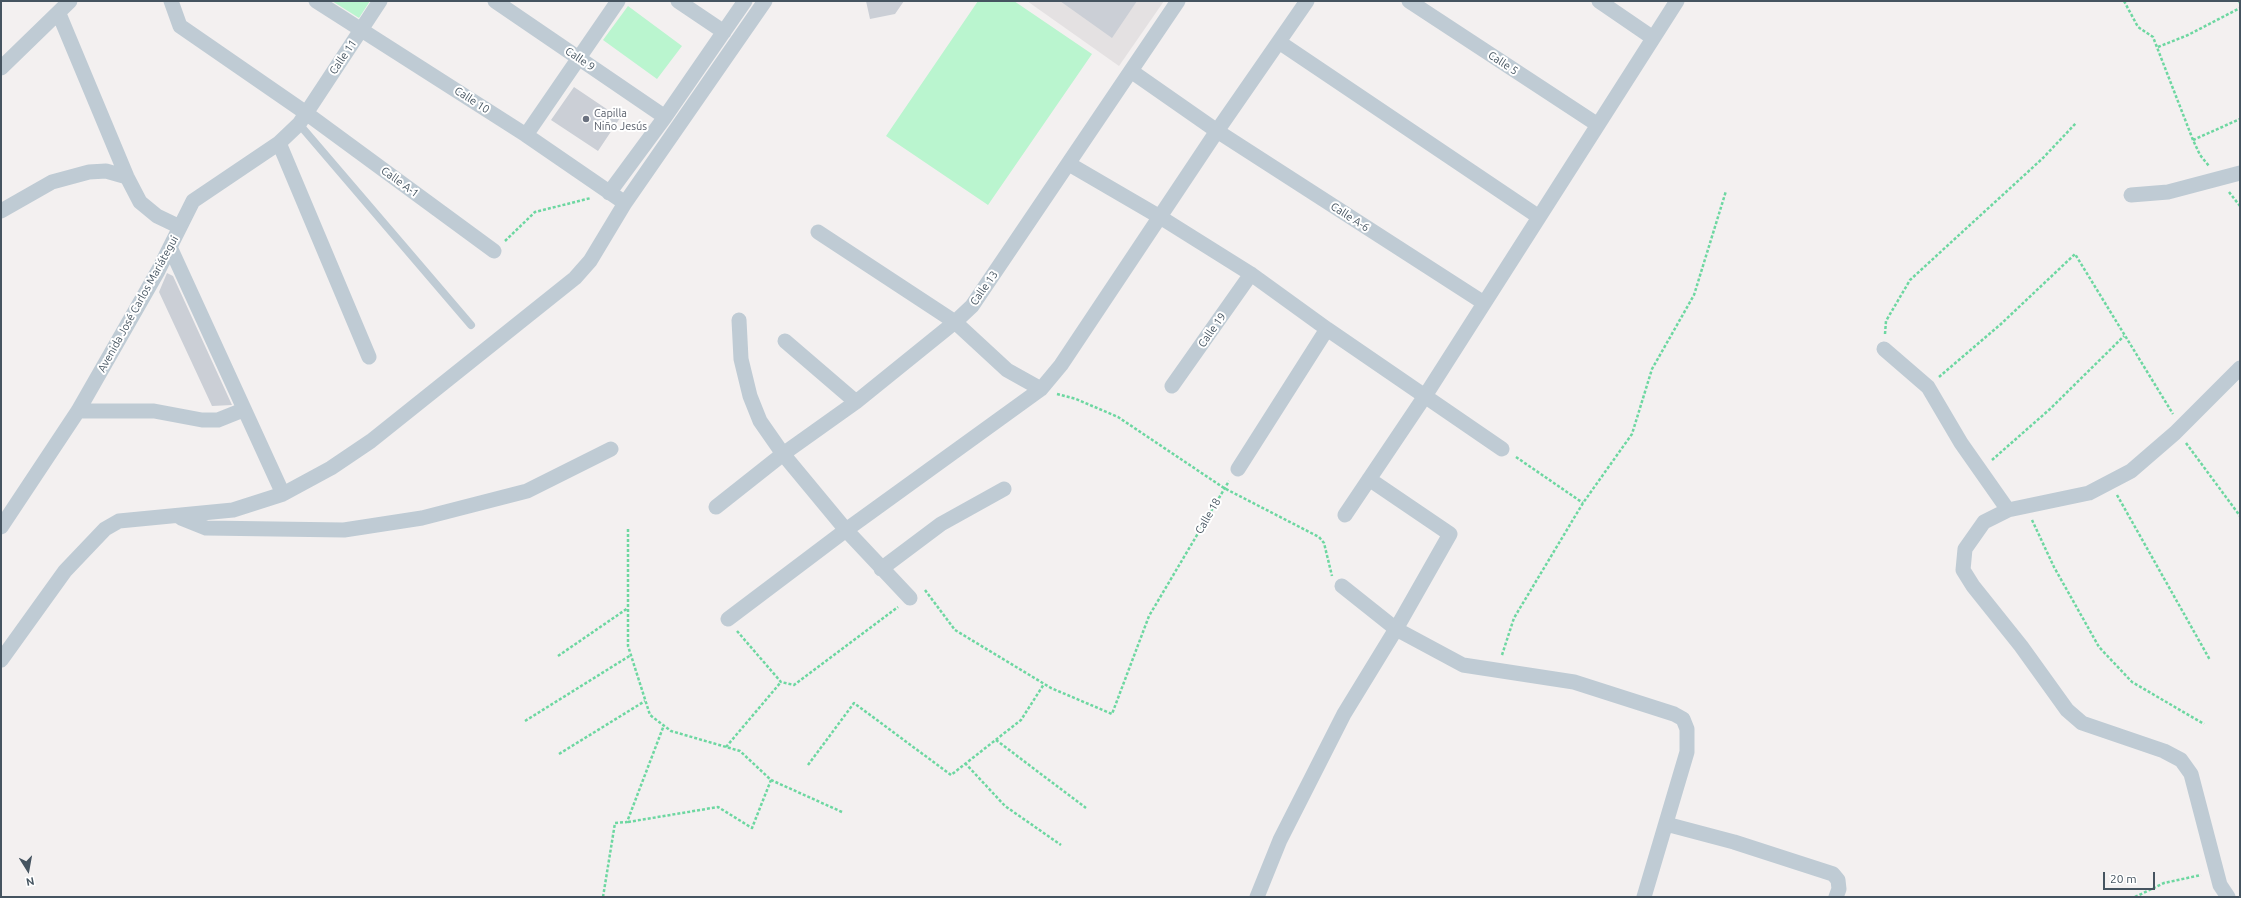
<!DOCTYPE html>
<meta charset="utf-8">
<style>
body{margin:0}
#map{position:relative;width:2241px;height:898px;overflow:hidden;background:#f3f0f0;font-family:Ubuntu,sans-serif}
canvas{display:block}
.frame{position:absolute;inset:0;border:2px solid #455460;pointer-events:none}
.north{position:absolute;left:8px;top:850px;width:40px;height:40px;-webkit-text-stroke:3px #fff;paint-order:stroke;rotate:169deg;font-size:11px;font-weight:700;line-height:16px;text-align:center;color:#455460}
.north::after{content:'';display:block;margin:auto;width:14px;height:18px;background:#455460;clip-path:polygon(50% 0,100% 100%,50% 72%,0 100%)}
.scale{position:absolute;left:2103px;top:872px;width:52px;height:18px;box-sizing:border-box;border:2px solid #455460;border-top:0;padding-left:5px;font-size:12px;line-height:14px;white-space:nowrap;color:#455460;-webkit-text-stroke:3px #fff;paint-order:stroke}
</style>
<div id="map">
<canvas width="2241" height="898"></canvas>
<div class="frame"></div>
<div class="north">N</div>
<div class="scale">20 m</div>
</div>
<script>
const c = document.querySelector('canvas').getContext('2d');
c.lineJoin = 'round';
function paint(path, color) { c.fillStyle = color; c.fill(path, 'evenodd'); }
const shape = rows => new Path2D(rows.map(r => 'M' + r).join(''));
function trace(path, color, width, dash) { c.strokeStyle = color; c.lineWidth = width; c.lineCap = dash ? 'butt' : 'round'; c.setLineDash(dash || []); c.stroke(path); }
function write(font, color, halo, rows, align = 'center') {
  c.font = font + ' Ubuntu,sans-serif'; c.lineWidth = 4; c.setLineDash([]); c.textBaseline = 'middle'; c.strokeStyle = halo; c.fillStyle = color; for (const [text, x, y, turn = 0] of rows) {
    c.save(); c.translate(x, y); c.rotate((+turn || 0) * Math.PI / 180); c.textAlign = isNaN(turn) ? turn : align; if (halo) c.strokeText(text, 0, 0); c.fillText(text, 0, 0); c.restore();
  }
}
const education = shape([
 [1027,1,1164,1,1119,66]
]);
const green = shape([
 [332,1,370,1,359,18],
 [978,1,1014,1,1092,54,988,205,886,136],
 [628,6,682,46,657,79,603,40]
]);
const building = shape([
 [866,1,904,1,895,14,870,19],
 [1060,1,1137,1,1112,38],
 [574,87,620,118,598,151,551,120],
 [167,273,173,276,232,405,212,406,159,292]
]);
const path = shape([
 [2124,1,2138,27,2153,37,2193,140,2200,155,2209,166],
 [2239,1,2240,3],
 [2158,47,2188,35,2240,8],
 [2193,140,2240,119],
 [2229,192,2240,206],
 [505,241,535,212,591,198],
 [1885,334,1886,321,1910,280,2043,158,2076,123],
 [1939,377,2001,324,2075,254,2173,414],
 [1057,394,1076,399,1118,417,1224,488,1319,537,1324,543,1332,576],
 [2186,443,2240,516],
 [1516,457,1583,503],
 [1992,460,2050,409,2124,336],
 [2117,495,2210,660],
 [2032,520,2054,567,2099,647,2132,682,2204,724],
 [628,529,628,646,650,715,671,731,740,751,771,780,842,812],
 [925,590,955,630,1051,688,1112,714,1149,616,1229,481],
 [737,631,781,682,794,685,898,607],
 [1502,655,1514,618,1583,503,1632,434,1652,369,1694,295,1726,191],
 [558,656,628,608],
 [525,721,631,655],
 [996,740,1086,808],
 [726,747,781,682],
 [559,754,645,701],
 [965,763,1005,806,1061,845],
 [808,765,854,703,951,775,1021,720,1044,684],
 [628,822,718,807,752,828,771,780],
 [603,897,615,823,627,822,664,725],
 [2135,897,2164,883,2201,875]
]);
const service = shape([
 [299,124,471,325]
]);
const minor = shape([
 [171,1,180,26,306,113,494,251],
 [316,1,526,135,625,203],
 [495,1,665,117],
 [678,1,724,32],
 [1409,1,1598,125],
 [1599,1,1653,38],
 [59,14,127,177,140,202,157,216,180,227],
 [1279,42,1539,217],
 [1,68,70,1],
 [1131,71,1217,131,1484,303],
 [526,135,618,1],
 [279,143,369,357],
 [1069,164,1160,217,1251,274,1327,329,1502,449],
 [609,193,665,117,745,1],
 [2131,195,2168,192,2240,173],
 [1,211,52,182,89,172,106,171,127,177],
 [818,232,955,322,1007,370,1041,389],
 [170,247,283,494],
 [739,320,741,359,750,396,760,421,783,454,846,530,910,598],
 [785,341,856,402],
 [1884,349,1928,387,1961,443,2008,510],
 [1172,386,1251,274],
 [78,411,154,411,202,420,218,420,243,410],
 [1238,469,1327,329],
 [716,507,783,454,856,402,955,322,972,306,1178,1],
 [1345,515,1425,396,1677,1],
 [181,518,206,528,344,530,422,518,527,491,611,449],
 [1,527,78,411,158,271,193,201,279,143,299,124,380,1],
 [881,569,941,524,1004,489],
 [1342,586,1396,629,1463,665,1574,682,1674,714,1683,719,1687,729,1687,752,1644,897],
 [728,619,846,530,1041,389,1061,365,1217,131,1307,1],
 [1,660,65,571,105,529,119,521,233,510,283,494,331,468,371,441,575,278,590,261,625,203,765,1],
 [1666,824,1734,842,1833,874,1838,880,1839,889,1836,897],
 [1257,897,1280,840,1344,714,1396,629,1450,534,1369,479],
 [2228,897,2220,885,2191,774,2181,760,2164,751,2082,723,2067,710,2021,646,1973,586,1963,570,1965,549,1984,522,2008,510,2089,493,2131,471,2175,433,2240,368]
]);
const markers = [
 [586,119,4,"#6b7280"]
];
const streetNames = [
 ["Calle 11",343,57,-56],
 ["Calle 9",580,59,34],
 ["Calle 5",1503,63,33],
 ["Calle 10",472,100,33],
 ["Calle A-1",400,182,36],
 ["Calle A-6",1350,217,33],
 ["Calle 13",984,288,-55],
 ["Avenida José Carlos Mariátegui",138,304,-61],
 ["Calle 19",1212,330,-55],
 ["Calle 18",1208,516,-60]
];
const worshipNames = [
 ["Capilla",594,113],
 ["Niño Jesús",594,126]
];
paint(education, '#e4e1e2');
paint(green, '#baf5cf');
paint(building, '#cbcfd6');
trace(path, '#6dd7a1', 2.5, [3, 2]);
trace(service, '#bfcbd4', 8);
trace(minor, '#bfcbd4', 15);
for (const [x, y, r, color] of markers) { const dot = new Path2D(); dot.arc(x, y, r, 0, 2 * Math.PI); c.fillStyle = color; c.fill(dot); trace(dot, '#fff', 1.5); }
write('11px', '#455460', '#fff', streetNames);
write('11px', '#5b616d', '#fff', worshipNames, 'left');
</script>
